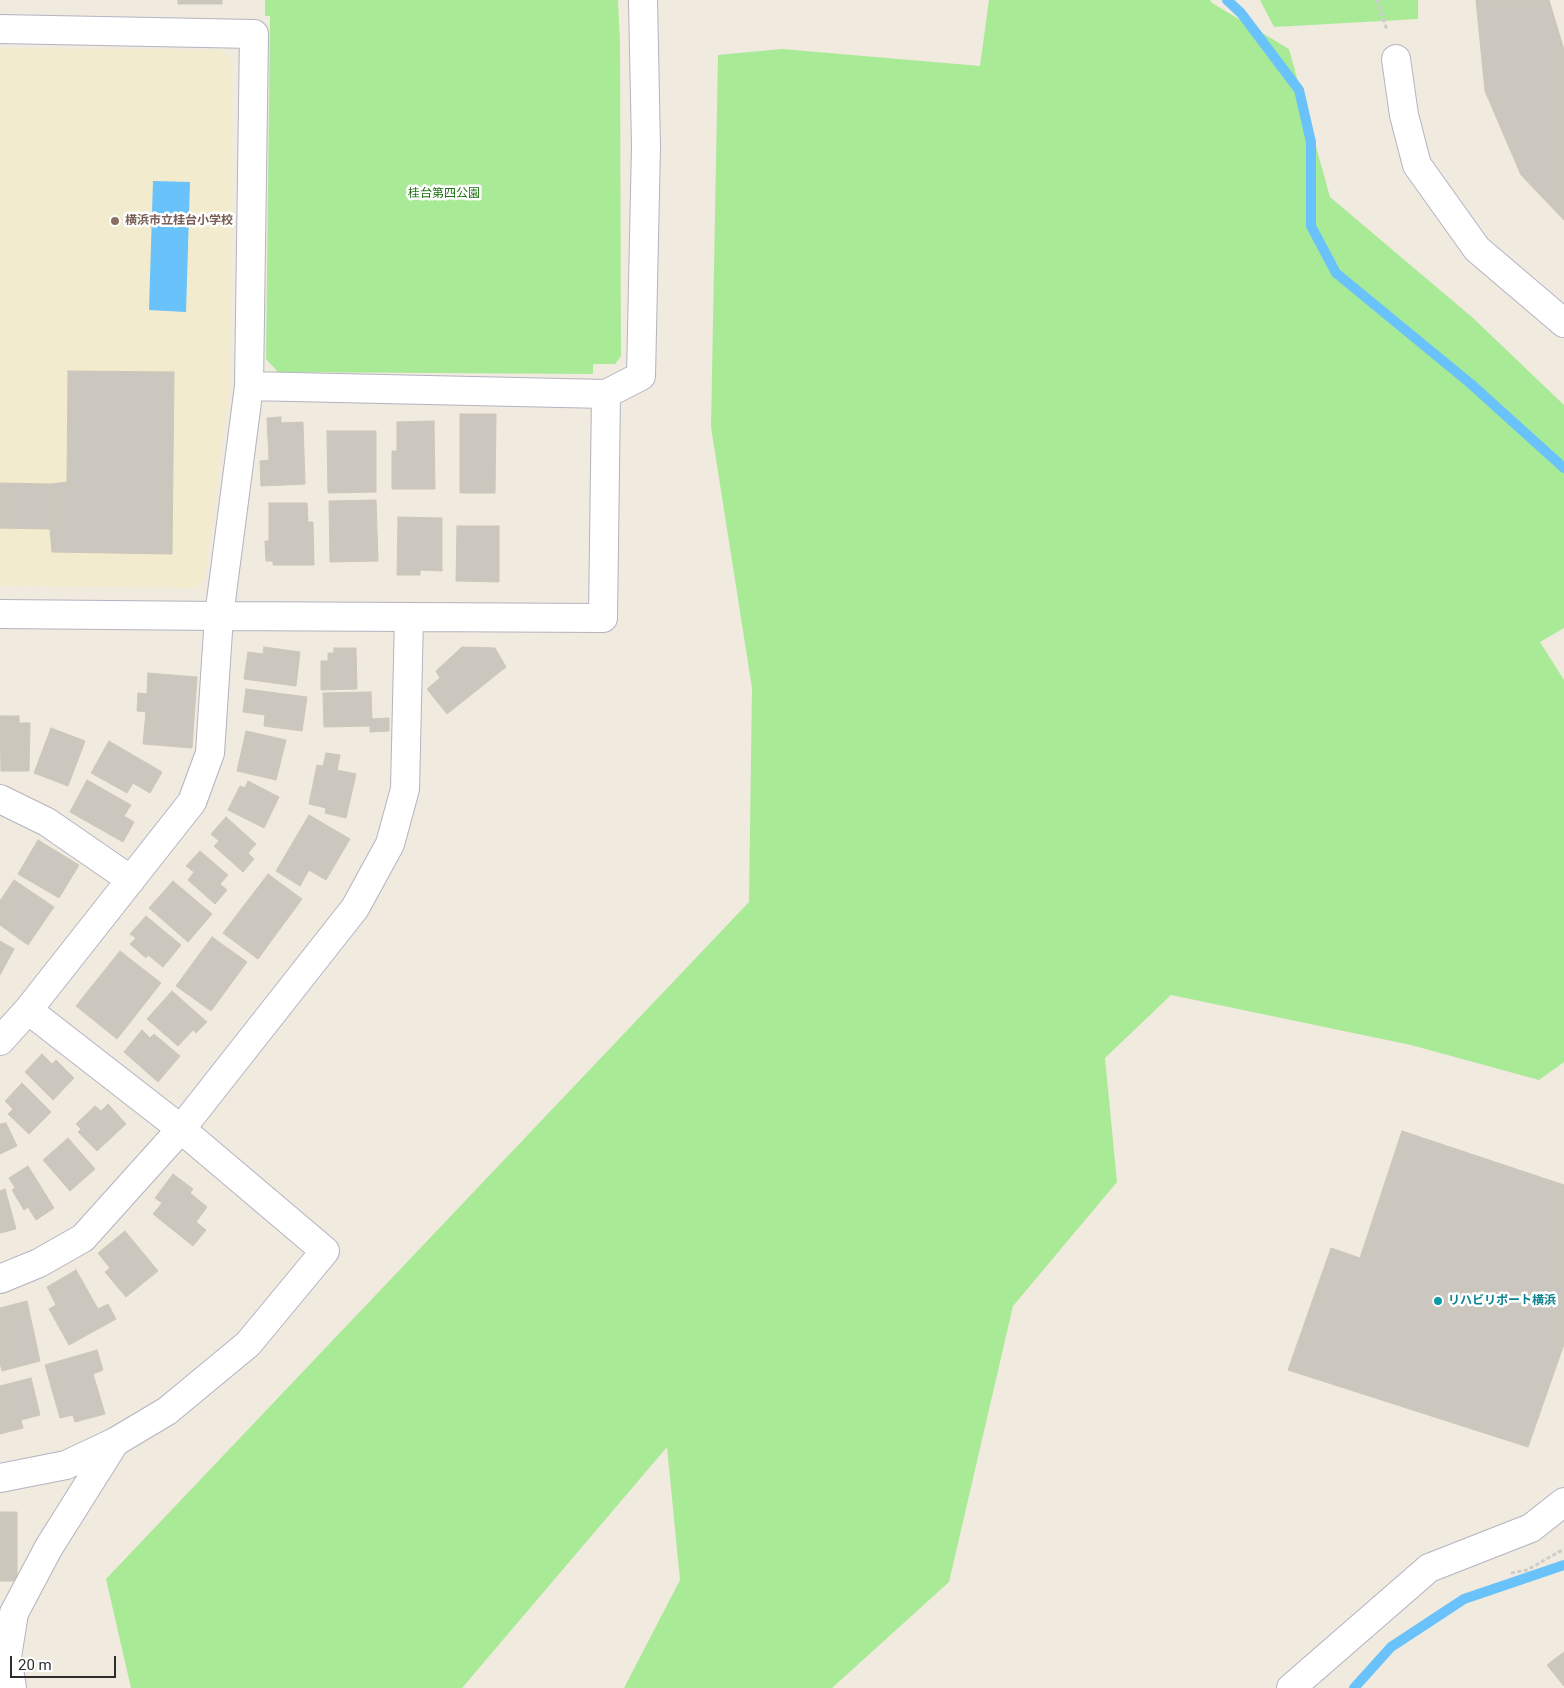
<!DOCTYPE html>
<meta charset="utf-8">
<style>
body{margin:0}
#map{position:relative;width:1564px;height:1688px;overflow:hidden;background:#f0eadf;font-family:Roboto,sans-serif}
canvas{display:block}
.scale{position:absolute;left:10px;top:1656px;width:106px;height:22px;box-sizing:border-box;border:2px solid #2d2d2d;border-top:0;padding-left:6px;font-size:15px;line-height:18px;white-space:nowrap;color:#2d2d2d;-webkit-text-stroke:4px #fff;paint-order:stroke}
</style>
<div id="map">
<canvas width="1564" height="1688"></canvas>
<div class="scale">20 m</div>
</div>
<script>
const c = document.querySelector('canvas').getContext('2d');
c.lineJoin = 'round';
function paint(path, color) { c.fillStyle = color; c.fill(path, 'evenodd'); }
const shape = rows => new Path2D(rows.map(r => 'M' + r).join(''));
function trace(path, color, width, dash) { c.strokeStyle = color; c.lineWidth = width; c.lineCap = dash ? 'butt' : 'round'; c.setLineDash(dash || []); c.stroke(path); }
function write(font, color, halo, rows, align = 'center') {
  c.font = font + ' Roboto,"Noto Sans JP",sans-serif'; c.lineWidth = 5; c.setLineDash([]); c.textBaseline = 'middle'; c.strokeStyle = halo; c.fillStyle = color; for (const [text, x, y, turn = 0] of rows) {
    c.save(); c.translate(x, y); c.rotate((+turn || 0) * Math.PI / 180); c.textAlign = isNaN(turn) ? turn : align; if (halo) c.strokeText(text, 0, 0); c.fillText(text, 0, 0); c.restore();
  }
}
const education = shape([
 [0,48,220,50,232,60,230,383,205,579,194,588,0,586]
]);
const green = shape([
 [265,0,618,0,620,41,621,356,615,364,593,364,593,374,278,372,266,359,270,16,265,16],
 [989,0,1210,0,1212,3,1289,49,1330,197,1473,318,1564,405,1564,628,1540,642,1564,680,1564,1062,1539,1080,1411,1045,1171,995,1105,1058,1117,1182,1013,1306,949,1582,832,1688,624,1688,680,1580,667,1447,462,1688,131,1688,106,1579,749,902,752,688,711,427,718,55,782,49,980,66],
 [1260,0,1418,0,1418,19,1274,27]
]);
const water = shape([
 [153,181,190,182,186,312,149,310]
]);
const stream = shape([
 [1227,0,1241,13,1299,90,1311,142,1311,226,1336,273,1471,384,1564,468],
 [1354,1688,1391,1647,1464,1599,1564,1565]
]);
const building = shape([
 [178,0,222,0,222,4,178,4,178,0],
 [1476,0,1549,0,1564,50,1564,220,1521,175,1485,91,1476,0],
 [68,371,174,372,172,554,52,552,50,529,51,484,67,482,68,371],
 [460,414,496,414,495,493,460,493,460,414],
 [281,417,281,423,303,422,305,484,261,486,260,461,269,460,267,418,281,417],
 [434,421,435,489,392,489,392,451,397,451,397,422,434,421],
 [327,431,376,431,376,492,328,493,327,431],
 [0,483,51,484,50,529,0,528,0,483],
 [376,500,378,561,330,562,329,501,376,500],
 [269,503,307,503,308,522,313,522,314,565,273,565,273,561,266,561,265,541,269,541,269,503],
 [398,517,442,518,442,571,420,570,420,575,397,575,398,517],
 [457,526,499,526,499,582,456,581,457,526],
 [264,647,300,652,296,686,244,679,248,652,263,654,264,647],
 [462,647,495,648,506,667,447,714,427,689,440,678,436,671,462,647],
 [334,648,356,648,357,689,321,690,321,661,328,661,328,653,334,653,334,648],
 [148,673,197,677,192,748,143,744,146,712,137,711,138,693,147,694,148,673],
 [246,689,307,697,302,731,264,726,265,715,243,712,246,689],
 [371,692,372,719,389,718,389,731,370,732,370,726,324,727,323,693,371,692],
 [0,716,19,716,19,723,30,723,29,771,1,771,0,716],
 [51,728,85,741,68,786,34,773,51,728],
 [246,731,286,740,276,780,237,771,246,731],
 [109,741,162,772,150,793,133,783,127,793,91,773,109,741],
 [326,753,340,755,337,770,356,774,346,818,325,813,326,808,309,804,317,765,323,766,326,753],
 [87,780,131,805,124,816,134,822,123,842,70,812,87,780],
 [248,781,279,797,264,828,228,810,240,786,245,788,248,781],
 [309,815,350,839,326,880,309,870,300,886,276,871,309,815],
 [226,817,256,844,248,853,254,859,243,872,214,846,219,841,211,834,226,817],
 [38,840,79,865,59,898,18,874,38,840],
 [200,851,228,875,220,884,227,890,215,904,188,880,194,872,186,866,200,851],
 [268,874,302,899,258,959,223,933,268,874],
 [14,880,54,907,28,945,0,925,0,901,14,880],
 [173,881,212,914,188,942,149,908,173,881],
 [146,916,181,945,163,967,148,955,146,958,130,944,136,938,130,934,146,916],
 [212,937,247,962,211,1011,176,986,212,937],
 [0,941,14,949,0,975,0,941],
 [120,951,161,983,117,1039,76,1006,120,951],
 [172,991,207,1022,196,1033,193,1030,178,1046,147,1019,172,991],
 [142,1030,150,1038,154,1034,180,1056,158,1082,124,1052,142,1030],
 [42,1054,52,1064,56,1060,74,1078,53,1100,25,1072,42,1054],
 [22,1083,51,1112,29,1134,8,1114,13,1109,5,1101,22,1083],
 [108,1104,126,1124,97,1151,78,1132,81,1129,76,1124,95,1106,101,1111,108,1104],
 [6,1123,17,1146,0,1154,0,1124,6,1123],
 [1402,1131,1564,1185,1564,1344,1528,1447,1288,1370,1331,1248,1360,1258,1402,1131],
 [68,1138,95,1169,70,1191,43,1160,68,1138],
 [28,1166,54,1208,36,1220,28,1207,24,1210,12,1190,15,1188,9,1178,28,1166],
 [173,1174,193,1189,190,1193,207,1207,196,1222,206,1230,193,1246,153,1214,162,1203,155,1198,173,1174],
 [5,1189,16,1229,0,1233,0,1191,5,1189],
 [125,1231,158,1271,126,1297,105,1272,110,1268,98,1253,125,1231],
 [76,1270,98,1309,108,1304,116,1319,69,1345,49,1309,56,1305,47,1287,76,1270],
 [27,1301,40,1361,2,1371,0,1363,0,1308,27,1301],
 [97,1350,103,1370,93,1374,105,1414,75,1422,73,1415,60,1418,45,1365,97,1350],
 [31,1378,40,1415,21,1420,23,1428,0,1434,0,1386,31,1378],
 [0,1512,17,1512,17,1581,0,1581,0,1512],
 [1564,1652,1564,1686,1547,1665,1564,1652]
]);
const path = shape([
 [1377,0,1387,30],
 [1511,1573,1527,1570,1564,1549]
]);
const street = shape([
 [0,29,254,34,249,386,219,616,210,753,192,802,28,1010,0,1041],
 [1396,59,1404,115,1417,165,1477,249,1564,323],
 [249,386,606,394,641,376,646,146,643,0],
 [219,616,603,618,606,394],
 [0,799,47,822,131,880],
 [0,1279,39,1263,83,1238,181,1129,355,908,390,844,405,789,409,617],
 [0,1478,66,1465,115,1442,167,1411,248,1344,325,1251,181,1129,28,1010],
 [12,1688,7,1657,14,1613,49,1547,115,1442],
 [1291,1688,1429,1568,1531,1528,1564,1502]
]);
const secondary = shape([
 [0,614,219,616]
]);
const markers = [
 [115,221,5,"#8d6e63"],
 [1438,1301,5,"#0f9aa8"]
];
const parkNames = [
 ["桂台第四公園",444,194]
];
const educationNames = [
 ["横浜市立桂台小学校",125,221]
];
const cultureNames = [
 ["リハビリポート横浜",1448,1301]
];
paint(education, '#f2ebcd');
paint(green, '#a9ea97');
paint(water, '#69c2fa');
trace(stream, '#69c2fa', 10);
paint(building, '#cbc7be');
trace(building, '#ccc7b8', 1);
trace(street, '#b3b3c2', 30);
trace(secondary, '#b3b3c2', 30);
trace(path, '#cdcdcd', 3, [4, 2.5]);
trace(street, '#fff', 28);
trace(secondary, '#fff', 28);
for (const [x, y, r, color] of markers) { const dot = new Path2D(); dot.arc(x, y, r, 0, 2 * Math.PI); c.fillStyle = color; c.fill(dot); trace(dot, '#fff', 2); }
write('12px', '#1c7314', '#fff', parkNames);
write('bold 12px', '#785e54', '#fff', educationNames, 'left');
write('bold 12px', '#0d838f', '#fff', cultureNames, 'left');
</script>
